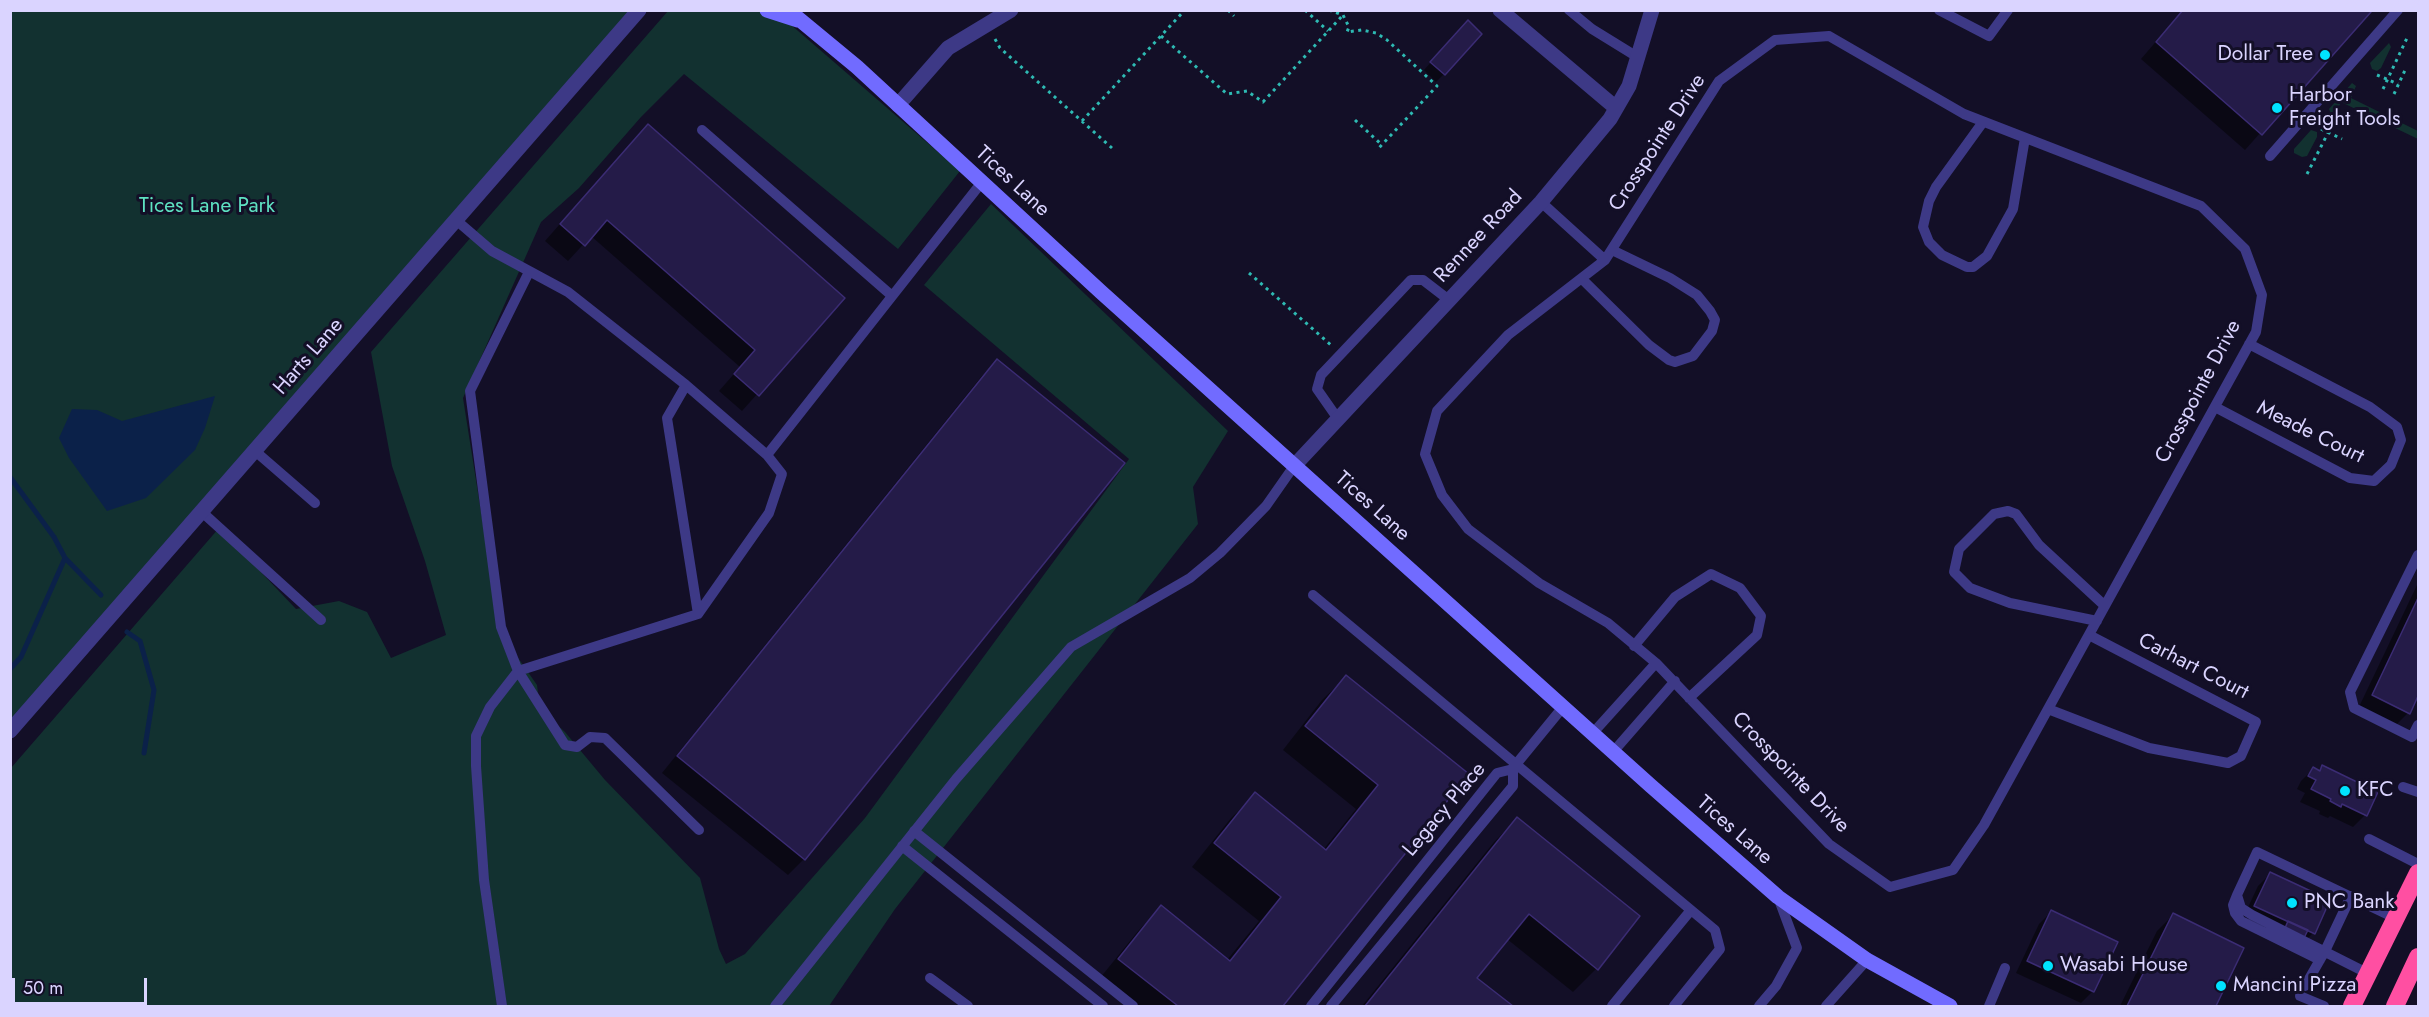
<!DOCTYPE html>
<style>
body{margin:0}
#map{position:relative;width:2429px;height:1017px;overflow:hidden;background:#130f27;font-family:Jost,sans-serif}
canvas{display:block}
.frame{position:absolute;inset:0;border:12px solid #dad4ff;pointer-events:none}
.scale{position:absolute;left:12px;top:978px;width:135px;height:27px;box-sizing:border-box;border:3px solid #dad4ff;border-top:0;padding-left:8px;font-size:18px;line-height:21px;white-space:nowrap;color:#dad4ff;-webkit-text-stroke:4px #130f27;paint-order:stroke}
</style>
<div id="map">
<canvas width="2429" height="1017"></canvas>
<div class="frame"></div>
<div class="scale">50 m</div>
</div>
<script>
const c = document.querySelector('canvas').getContext('2d');
c.lineJoin = 'round';
function paint(path, color) { c.fillStyle = color; c.fill(path, 'evenodd'); }
const shape = rows => new Path2D(rows.map(r => 'M' + r).join(''));
function trace(path, color, width, dash) { c.strokeStyle = color; c.lineWidth = width; c.lineCap = dash ? 'butt' : 'round'; c.setLineDash(dash || []); c.stroke(path); }
function write(font, color, halo, rows, align = 'center') {
  c.font = font + ' Jost,sans-serif'; c.lineWidth = 6; c.setLineDash([]); c.textBaseline = 'middle'; c.strokeStyle = halo; c.fillStyle = color; for (const [text, x, y, turn = 0] of rows) {
    c.save(); c.translate(x, y); c.rotate((+turn || 0) * Math.PI / 180); c.textAlign = isNaN(turn) ? turn : align; if (halo) c.strokeText(text, 0, 0); c.fillText(text, 0, 0); c.restore();
  }
}
const green = shape([
 [11,11,639,11,11,731],
 [668,11,775,11,960,171,898,249,684,74,641,117,579,188,541,222,463,398,500,632,537,685,540,709,565,732,605,780,700,878,719,949,726,964,745,954,865,818,1129,459,924,285,991,204,1228,431,1193,487,1198,524,895,909,829,1006,11,1006,11,768,219,528,296,609,339,601,367,612,391,658,446,635,425,561,392,466,371,352],
 [2389,43,2391,47,2381,68,2377,71,2372,69,2370,63],
 [2352,83,2356,86,2351,98,2418,131,2418,139,2341,102,2336,113,2331,114,2329,109],
 [2311,130,2317,132,2317,137,2307,156,2302,157,2294,153,2294,149]
]);
const water = shape([
 [215,396,205,428,195,450,146,498,107,511,69,458,59,438,72,409,97,410,122,421]
]);
const shadow = shape([
 [2183,10,2368,12,2245,150,2141,59],
 [1460,30,1444,74,1436,82,1424,70],
 [632,142,843,298,742,411,719,391,740,367,591,236,568,261,545,241],
 [997,361,804,859,788,875,662,773,981,377],
 [2418,583,2418,692,2408,713,2392,729,2357,711],
 [1346,677,1467,774,1281,1006,1125,1006,1096,983,1138,931,1161,907,1227,960,1259,921,1192,867,1231,818,1255,795,1323,850,1356,809,1283,750,1322,700],
 [2323,767,2358,784,2360,782,2365,815,2353,827,2330,816,2328,818,2319,814,2320,811,2300,802,2305,793,2297,789,2301,781,2313,769,2318,771],
 [1517,819,1596,969,1573,992,1507,939,1475,978,1510,1006,1362,1006,1494,842],
 [2270,874,2313,933,2301,945,2243,918,2258,886],
 [2051,912,2093,991,2081,1003,2016,973,2039,924],
 [2173,915,2242,948,2214,1006,2120,1006,2157,931]
]);
const stream = shape([
 [10,477,54,537,65,558,101,595],
 [127,632,140,641,154,690,144,753],
 [10,669,21,657,65,558]
]);
const building = shape([
 [2183,10,2369,10,2371,12,2262,135,2156,42,2183,10],
 [1468,20,1482,34,1445,75,1430,62,1468,20],
 [648,124,845,298,759,396,734,374,755,350,607,220,585,246,560,224,648,124],
 [997,359,1125,463,805,860,677,756,997,359],
 [2418,598,2418,696,2410,714,2372,695,2418,598],
 [1346,675,1469,774,1283,1006,1178,1006,1118,959,1161,905,1230,961,1281,897,1214,843,1255,792,1326,850,1378,785,1305,726,1346,675],
 [2322,765,2359,783,2360,780,2373,786,2371,789,2378,792,2367,816,2342,804,2341,807,2330,801,2331,799,2311,789,2316,780,2308,776,2313,767,2320,771,2322,765],
 [1517,817,1640,916,1598,970,1529,914,1477,978,1513,1006,1365,1006,1517,817],
 [2270,872,2330,900,2315,934,2254,906,2270,872],
 [2051,910,2118,942,2094,992,2027,961,2051,910],
 [2173,913,2244,948,2216,1006,2127,1006,2173,913],
 [2288,921,2308,930,2301,944,2282,935,2288,921]
]);
const path = shape([
 [1228,10,1234,16],
 [1305,10,1328,31],
 [1329,10,1343,15,1349,27,1347,32,1362,30,1376,33,1387,40,1437,86,1377,150],
 [1161,36,1227,94,1247,91,1263,102,1343,15],
 [995,39,1000,48,1112,148],
 [2377,75,2398,84],
 [2383,89,2407,38],
 [2394,94,2406,68],
 [1355,120,1382,145],
 [1082,121,1185,10],
 [2321,129,2342,139],
 [2307,174,2331,127],
 [1249,273,1331,345]
]);
const lane = shape([
 [1569,10,1592,29,1639,58],
 [1939,10,1989,36,2008,10],
 [1829,36,1964,114,2201,206,2245,249,2262,295,2256,332,1984,825,1953,870,1890,887,1829,844,1656,663,1608,623,1539,583,1468,529,1442,495,1425,454,1437,411,1508,335,1605,260,1719,81,1775,40,1829,36],
 [1983,122,1936,187,1929,201,1923,227,1929,242,1942,255,1967,267,1973,267,1987,256,2013,209,2025,138],
 [702,130,891,295],
 [2270,156,2398,10],
 [1541,202,1605,260],
 [456,220,492,251,568,292,686,385,767,455,982,182],
 [529,272,470,391,501,627,518,671,565,745,577,747,590,737,605,738,699,830],
 [1582,279,1649,345,1669,360,1675,362,1693,356,1712,331,1715,320,1710,311,1697,295,1670,278,1612,250],
 [686,385,667,418,698,614],
 [2215,407,2350,478,2374,481,2391,465,2401,440,2397,427,2370,407,2249,344],
 [1338,419,1317,389,1321,375,1411,280,1423,280,1449,300],
 [255,451,315,503],
 [202,512,321,620],
 [2418,555,2350,692,2354,708,2412,737,2418,725],
 [1313,595,1715,930,1720,949,1674,1006],
 [2097,621,2010,603,1970,588,1954,572,1959,549,1994,514,2008,511,2016,514,2039,545,2105,606],
 [1634,646,1675,597,1711,574,1740,588,1761,616,1757,635,1689,698],
 [2048,709,2149,748,2228,763,2241,756,2256,722,2089,635],
 [1592,734,1656,663],
 [1613,752,1675,681],
 [1513,768,1563,707],
 [2403,787,2418,792],
 [914,831,1133,1006],
 [2369,839,2418,864],
 [902,846,1103,1006],
 [2237,895,2233,905,2235,913,2241,921,2320,960],
 [2369,974,2252,915,2241,908,2237,895,2257,852,2395,918],
 [930,978,968,1006],
 [2305,986,2325,951,2351,896],
 [2300,996,2324,1006],
 [502,1006,484,880,476,766,476,736,490,707,518,671,698,614,769,513,782,474,767,455],
 [775,1006,956,779,1071,647,1190,578,1220,553,1266,506,1294,466],
 [1311,1006,1497,773,1513,769],
 [1331,1006,1513,786,1513,769],
 [1612,1006,1691,910],
 [1759,1006,1776,986,1797,948,1778,897],
 [1826,1006,1867,960],
 [1989,1006,2005,968]
]);
const street = shape([
 [1500,10,1616,108],
 [898,105,948,48,1011,10],
 [1294,466,1541,202,1610,119,1629,86,1652,10],
 [10,731,639,10]
]);
const secondary = shape([
 [767,10,798,20],
 [788,10,857,67,1101,292,1651,786,1778,897,1867,960,1950,1006]
]);
const highway = shape([
 [2352,1006,2418,873],
 [2395,1006,2418,957]
]);
const markers = [
 [2325,55,6,"#00e3ff"],
 [2277,108,6,"#00e3ff"],
 [2345,791,6,"#00e3ff"],
 [2292,903,6,"#00e3ff"],
 [2048,966,6,"#00e3ff"],
 [2221,986,6,"#00e3ff"]
];
const poiNames = [
 ["Dollar Tree",2313,55,"right"],
 ["Harbor",2289,96],
 ["Freight Tools",2289,120],
 ["KFC",2357,791],
 ["PNC Bank",2304,903],
 ["Wasabi House",2060,966],
 ["Mancini Pizza",2233,986]
];
const streetNames = [
 ["Crosspointe Drive",1658,143,-57],
 ["Tices Lane",1012,182,43],
 ["Rennee Road",1479,237,-47],
 ["Harts Lane",309,357,-49],
 ["Crosspointe Drive",2199,392,-62],
 ["Meade Court",2310,433,26],
 ["Tices Lane",1372,507,42],
 ["Carhart Court",2193,667,27],
 ["Crosspointe Drive",1790,773,46],
 ["Legacy Place",1445,810,-50],
 ["Tices Lane",1734,831,41]
];
const parkNames = [
 ["Tices Lane Park",207,207]
];
paint(green, '#123130');
paint(water, '#0b2149');
paint(shadow, '#0007');
trace(stream, '#0b2149', 5);
paint(building, '#241b48');
trace(building, '#3b2c74', 1.5);
trace(path, '#2ebab3', 3, [3, 4.5]);
trace(lane, '#3d3986', 10);
trace(street, '#3d3986', 15);
trace(secondary, '#716bff', 15);
trace(highway, '#ff4fa2', 18);
for (const [x, y, r, color] of markers) { const dot = new Path2D(); dot.arc(x, y, r, 0, 2 * Math.PI); c.fillStyle = color; c.fill(dot); trace(dot, '#130f27', 2); }
write('21px', '#dad4ff', '#130f27', poiNames, 'left');
write('21px', '#dad4ff', '#130f27', streetNames);
write('21px', '#5ee2c2', '#130f27', parkNames);
</script>
